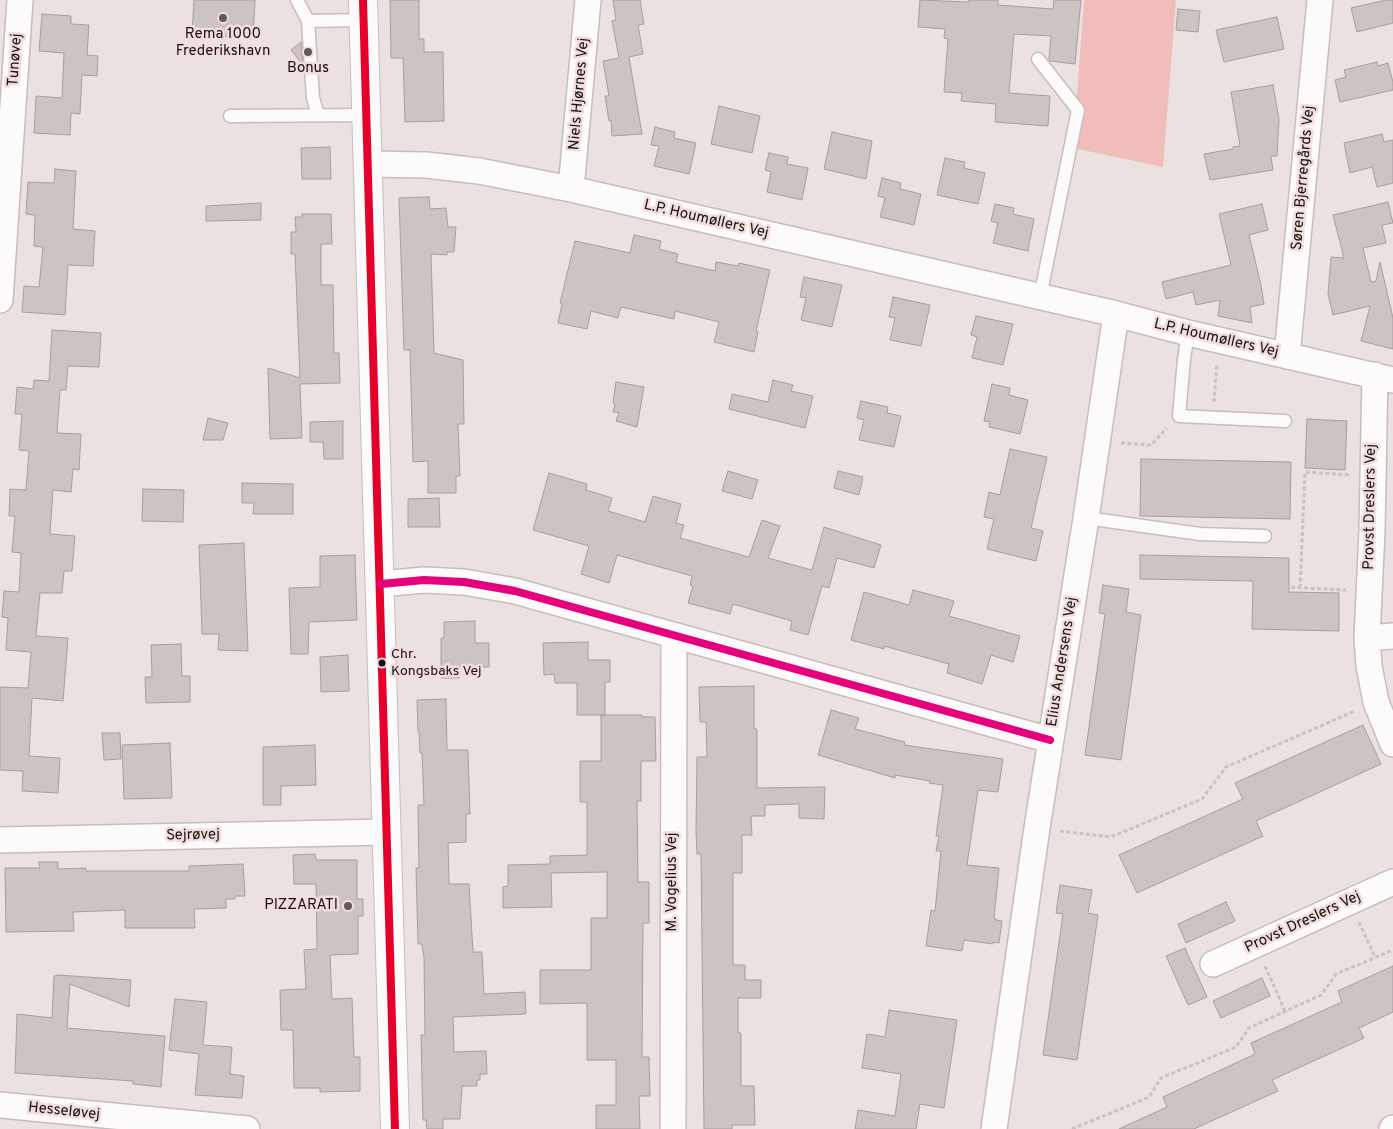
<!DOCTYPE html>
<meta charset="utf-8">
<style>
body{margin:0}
canvas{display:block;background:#ece1e1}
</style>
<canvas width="1393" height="1129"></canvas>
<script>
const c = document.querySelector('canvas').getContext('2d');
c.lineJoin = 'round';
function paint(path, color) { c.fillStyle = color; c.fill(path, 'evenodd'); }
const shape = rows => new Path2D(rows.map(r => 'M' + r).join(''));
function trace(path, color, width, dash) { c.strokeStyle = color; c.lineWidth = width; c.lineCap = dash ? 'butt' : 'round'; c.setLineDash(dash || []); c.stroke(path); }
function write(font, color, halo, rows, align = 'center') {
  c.font = font + ' Overpass,sans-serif'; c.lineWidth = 5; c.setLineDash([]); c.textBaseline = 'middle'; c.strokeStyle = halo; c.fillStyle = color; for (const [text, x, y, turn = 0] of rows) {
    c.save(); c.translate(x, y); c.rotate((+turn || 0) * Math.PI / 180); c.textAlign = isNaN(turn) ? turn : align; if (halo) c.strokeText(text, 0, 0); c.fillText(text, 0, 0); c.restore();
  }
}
const green = shape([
 [1084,0,1176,0,1163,167,1073,148]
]);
const building = shape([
 [194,0,255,0,253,38,192,34,194,0],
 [390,0,419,0,419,39,424,39,424,52,443,52,444,121,405,122,403,58,391,58,390,0],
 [613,0,640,0,644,24,638,25,643,54,629,57,642,134,612,136,611,120,609,121,605,96,609,96,603,61,619,58,612,21,616,20,613,0],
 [920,0,969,2,969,0,998,0,998,5,1053,9,1054,0,1081,0,1075,64,1050,61,1049,59,1051,36,1014,34,1009,93,1050,96,1048,126,995,122,996,104,961,101,962,93,944,92,948,39,944,38,945,29,918,27,920,0],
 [1386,0,1393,0,1393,23,1357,32,1351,8,1386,0],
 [1178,9,1200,11,1198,32,1176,30,1178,9],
 [42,14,71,16,71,24,89,25,87,55,98,56,97,76,82,75,80,114,71,113,70,135,34,133,36,96,62,98,64,53,39,51,42,14],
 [1277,17,1284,49,1224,62,1216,30,1277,17],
 [301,42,303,65,291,50,301,42],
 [1377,62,1378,66,1388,63,1393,82,1393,90,1340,102,1335,80,1346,77,1344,70,1377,62],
 [1273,85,1279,119,1277,156,1271,156,1273,170,1210,180,1204,154,1233,149,1233,147,1240,146,1231,92,1273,85],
 [719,106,760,116,752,153,711,144,719,106],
 [655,127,675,132,674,138,696,143,689,174,654,166,659,146,651,145,655,127],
 [832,132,872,141,866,179,824,169,832,132],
 [1382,134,1384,142,1393,140,1393,183,1377,187,1372,167,1350,173,1344,143,1382,134],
 [330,147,331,179,302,179,301,148,330,147],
 [769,153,788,157,787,164,808,168,802,200,767,192,771,172,765,170,769,153],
 [945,158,965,162,964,168,985,173,978,204,937,195,945,158],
 [55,169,76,171,73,229,95,231,93,266,68,265,65,315,22,312,24,286,39,287,43,247,34,246,35,215,26,214,28,182,54,183,55,169],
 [882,178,901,183,900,189,921,194,914,225,880,217,885,198,878,196,882,178],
 [429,197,430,209,446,208,448,227,456,227,454,252,447,252,447,255,431,254,434,353,463,360,464,424,458,424,460,476,456,476,456,493,428,493,428,461,413,462,410,350,404,350,399,198,429,197],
 [1388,202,1393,223,1382,225,1386,243,1363,248,1371,282,1376,281,1380,262,1393,318,1393,349,1361,341,1370,306,1333,315,1328,294,1331,257,1344,258,1333,215,1388,202],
 [261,203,261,220,206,221,206,206,261,203],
 [995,204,1014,208,1013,214,1034,219,1028,251,993,243,998,223,991,221,995,204],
 [1262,204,1268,230,1249,235,1261,285,1264,304,1250,307,1252,323,1218,316,1220,300,1196,305,1193,292,1166,299,1162,282,1231,265,1219,214,1262,204],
 [302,214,331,214,332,244,321,244,321,285,333,285,334,353,339,353,340,383,300,384,302,438,270,439,268,368,300,378,295,254,291,254,291,232,296,232,295,217,302,217,302,214],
 [634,235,661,241,659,249,678,254,676,262,715,271,716,262,738,266,739,263,770,270,756,331,758,332,754,352,714,342,719,322,675,311,674,319,621,307,618,318,591,311,587,329,558,323,562,304,560,303,575,241,630,253,634,235],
 [804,277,842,285,832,327,801,320,806,298,800,297,804,277],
 [893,297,930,305,921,346,890,340,895,318,889,317,893,297],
 [976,316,1013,324,1003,365,972,358,977,337,971,335,976,316],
 [52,330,101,333,99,367,68,366,66,390,60,390,57,433,81,434,79,470,73,469,71,492,53,490,50,534,75,536,72,571,64,571,62,593,40,593,36,636,68,638,63,701,32,698,29,756,60,758,58,793,22,791,23,771,0,770,0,687,28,688,31,652,6,650,8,618,2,617,4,591,19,592,21,553,12,552,15,516,9,516,10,489,26,490,29,451,19,450,22,414,15,414,17,387,33,389,34,380,49,381,52,330],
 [773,380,793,385,791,391,813,396,805,428,729,409,732,394,768,402,773,380],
 [616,382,644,387,637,427,616,421,619,413,613,412,615,404,613,403,616,382],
 [992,384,1010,388,1009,395,1028,400,1020,434,989,427,990,422,984,421,992,384],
 [861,401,888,407,887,413,901,416,894,447,859,440,864,420,857,418,861,401],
 [208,418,228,423,223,440,203,440,208,418],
 [1307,419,1347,421,1345,470,1305,468,1307,419],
 [343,421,343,459,324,459,323,442,310,442,310,422,343,421],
 [1010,449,1047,457,1031,528,1043,531,1036,561,987,549,994,519,984,517,989,492,1000,495,1010,449],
 [1141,459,1291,462,1290,519,1140,516,1141,459],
 [728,471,758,480,752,499,722,491,728,471],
 [838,471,863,477,859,495,834,488,838,471],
 [549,473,587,484,586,490,612,498,608,511,645,522,653,496,681,504,676,523,684,525,680,538,749,557,762,520,780,526,768,558,812,570,824,527,881,545,874,568,837,558,829,588,822,586,808,635,790,630,792,621,733,604,730,614,688,603,693,586,690,585,692,576,617,555,609,583,581,574,589,546,533,530,549,473],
 [242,483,293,484,293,514,253,514,254,503,242,503,242,483],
 [143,489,184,490,183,522,142,521,143,489],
 [439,498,440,527,408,527,408,499,439,498],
 [244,543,248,651,218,650,219,634,202,634,199,545,244,543],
 [355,555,357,620,309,622,308,654,291,654,289,588,320,587,320,556,355,555],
 [1140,555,1289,558,1289,592,1339,593,1339,631,1252,629,1253,581,1140,579,1140,555],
 [1103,585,1129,589,1126,612,1141,615,1121,760,1085,755,1105,614,1099,613,1103,585],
 [913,590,954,601,949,616,1020,636,1013,662,991,655,982,684,947,673,949,664,884,646,884,649,851,640,864,592,909,605,913,590],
 [475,621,475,643,489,643,489,667,458,667,459,678,441,678,441,638,444,638,444,622,475,621],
 [588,642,588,660,610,660,610,682,605,682,605,715,577,715,577,683,555,683,554,674,544,675,543,643,588,642],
 [181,644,182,676,190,676,190,702,146,703,145,677,152,677,151,645,181,644],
 [348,655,349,691,321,692,320,657,348,655],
 [754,686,754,729,757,729,757,788,825,787,824,819,799,818,799,804,765,805,765,816,751,816,752,835,742,835,742,873,733,873,733,965,745,965,745,980,761,980,761,998,738,998,738,1033,741,1033,741,1086,754,1086,755,1125,732,1125,732,1129,704,1129,701,854,697,854,696,832,697,757,707,757,706,722,700,722,699,687,754,686],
 [446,699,447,750,468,750,470,814,466,814,466,842,448,843,449,884,469,884,473,952,482,952,484,994,525,992,526,1014,453,1017,454,1052,486,1051,487,1074,480,1074,480,1080,477,1080,477,1086,462,1086,460,1119,443,1119,443,1129,427,1129,426,1120,423,1120,422,1084,421,1035,425,1035,424,957,422,944,418,944,416,868,419,868,418,805,424,805,422,753,420,753,419,731,418,731,417,700,446,699],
 [831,710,859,718,855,729,905,742,904,745,1003,759,998,792,978,790,967,865,999,868,994,918,996,919,996,920,1002,921,999,943,993,942,993,944,964,940,962,951,926,946,931,910,935,911,941,851,936,851,939,836,936,836,943,785,929,783,930,781,895,775,895,778,818,755,831,710],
 [601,715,642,715,642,717,655,717,656,761,641,761,641,801,637,801,638,882,649,882,649,923,643,923,642,1057,649,1057,650,1096,639,1096,640,1129,596,1129,596,1105,616,1105,616,1060,587,1060,587,1003,540,1004,540,970,591,970,591,918,607,918,607,872,551,873,552,907,503,908,503,887,508,886,508,865,550,864,550,856,587,855,587,802,580,802,580,761,601,761,601,715],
 [1363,725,1381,764,1256,821,1263,836,1137,893,1119,855,1243,799,1235,783,1363,725],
 [102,733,120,733,121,759,104,760,102,733],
 [170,743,172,798,124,799,122,745,170,743],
 [315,745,316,785,281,786,281,805,263,805,263,747,315,745],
 [315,854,316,860,357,860,357,899,363,899,363,916,358,916,358,954,330,955,332,999,352,998,354,1057,360,1057,360,1091,320,1092,320,1088,294,1088,293,1030,281,1030,280,990,306,989,304,950,317,949,316,884,294,884,293,855,315,854],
 [39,862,58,862,58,869,86,868,86,871,189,871,189,866,243,864,245,896,235,896,235,899,226,899,226,908,194,909,195,928,125,928,125,910,73,912,74,931,6,932,5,868,40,868,39,862],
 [1060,885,1092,890,1088,913,1098,915,1077,1060,1043,1055,1063,914,1056,913,1060,885],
 [1226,902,1235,921,1186,943,1178,924,1226,902],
 [1185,948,1207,997,1188,1005,1166,956,1185,948],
 [1393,966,1393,1012,1359,1028,1364,1038,1272,1080,1278,1091,1194,1129,1119,1129,1167,1107,1163,1097,1255,1054,1251,1043,1342,1002,1338,991,1393,966],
 [58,975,131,980,129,1007,70,984,67,1028,165,1036,161,1087,133,1084,133,1081,15,1073,17,1014,52,1018,54,976,58,975],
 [1262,978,1270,996,1221,1018,1213,1001,1262,978],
 [175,999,207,1002,203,1045,232,1047,230,1074,244,1076,242,1098,195,1095,199,1054,169,1050,175,999],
 [889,1010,957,1020,944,1108,920,1104,916,1129,855,1129,858,1110,895,1116,901,1074,862,1068,867,1034,885,1037,889,1010]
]);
const path = shape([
 [1214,402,1217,363],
 [1121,443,1151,445,1167,428],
 [1265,586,1346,590],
 [1300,588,1305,472,1351,475],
 [1060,831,1111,837,1202,799,1226,767,1355,711],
 [1359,922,1375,957],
 [1265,966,1285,1011],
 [1072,1129,1149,1097,1161,1078,1236,1047,1249,1028,1321,995,1336,974,1393,950]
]);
const lane = shape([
 [297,0,308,21,364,20],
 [308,21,313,98,318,115],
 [1038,59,1078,110,1040,297],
 [230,116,367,115],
 [1188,333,1184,359,1179,416,1285,421],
 [1086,518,1200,534,1265,536]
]);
const street = shape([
 [369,164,426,165,479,171,571,189,1116,314,1188,333,1393,380],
 [571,189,588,0],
 [0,300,20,0],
 [1287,356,1320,0],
 [1375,375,1372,531,1367,638,1369,666,1376,702,1393,744],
 [381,584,424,580,464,582,515,591,1050,740],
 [1367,638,1393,636],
 [0,840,386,832],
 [1213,964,1393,882],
 [0,1105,247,1129],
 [673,1129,674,636],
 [994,1129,1037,828,1086,518,1116,314],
 [1392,1129,1393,1128]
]);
const secondary = shape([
 [363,0,395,1129]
]);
const bus1 = shape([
 [363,0,395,1129]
]);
const bus2 = shape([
 [381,584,424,580,464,582,515,591,1050,740]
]);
const markers = [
 [223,18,5,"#625a5a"],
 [308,52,5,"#625a5a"],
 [382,663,4.5,"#171111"],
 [348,906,5,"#625a5a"]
];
const busNames = [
 ["Chr.",391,655],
 ["Kongsbaks Vej",391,672]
];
const poiNames = [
 ["Rema 1000",223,35],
 ["Frederikshavn",223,52],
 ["Bonus",308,69],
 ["PIZZARATI",338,906,"right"]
];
const streetNames = [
 ["Tunøvej",16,60,-86],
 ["Niels Hjørnes Vej",580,94,-85],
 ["Søren Bjerregårds Vej",1304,178,-85],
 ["L.P. Houmøllers Vej",706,220,13],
 ["L.P. Houmøllers Vej",1216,339,13],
 ["Provst Dreslers Vej",1371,507,-89],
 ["Elius Andersens Vej",1063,662,-81],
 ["Sejrøvej",193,836,-1],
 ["M. Vogelius Vej",673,882,-90],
 ["Provst Dreslers Vej",1303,923,-25],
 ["Hesseløvej",64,1112,6]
];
paint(green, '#f1bdbb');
paint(building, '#ccc3c3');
trace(building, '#a69e9e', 1);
trace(lane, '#c6bdbd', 15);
trace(street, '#c6bdbd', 28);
trace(secondary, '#c6bdbd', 30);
trace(path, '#c6c3c3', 3, [4, 2.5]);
trace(lane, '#fcfafa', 12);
trace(street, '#fcfafa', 25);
trace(secondary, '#fcfafa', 28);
trace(bus1, '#e4002b', 8);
trace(bus2, '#e5007d', 8);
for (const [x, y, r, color] of markers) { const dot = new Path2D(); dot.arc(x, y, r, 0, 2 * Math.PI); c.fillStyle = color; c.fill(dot); trace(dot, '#f1dddc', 2); }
write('14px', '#171111', '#f1dddc', busNames, 'left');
write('15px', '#171111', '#f1dddc', poiNames);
write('15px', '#171111', '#f1dddc', streetNames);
</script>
